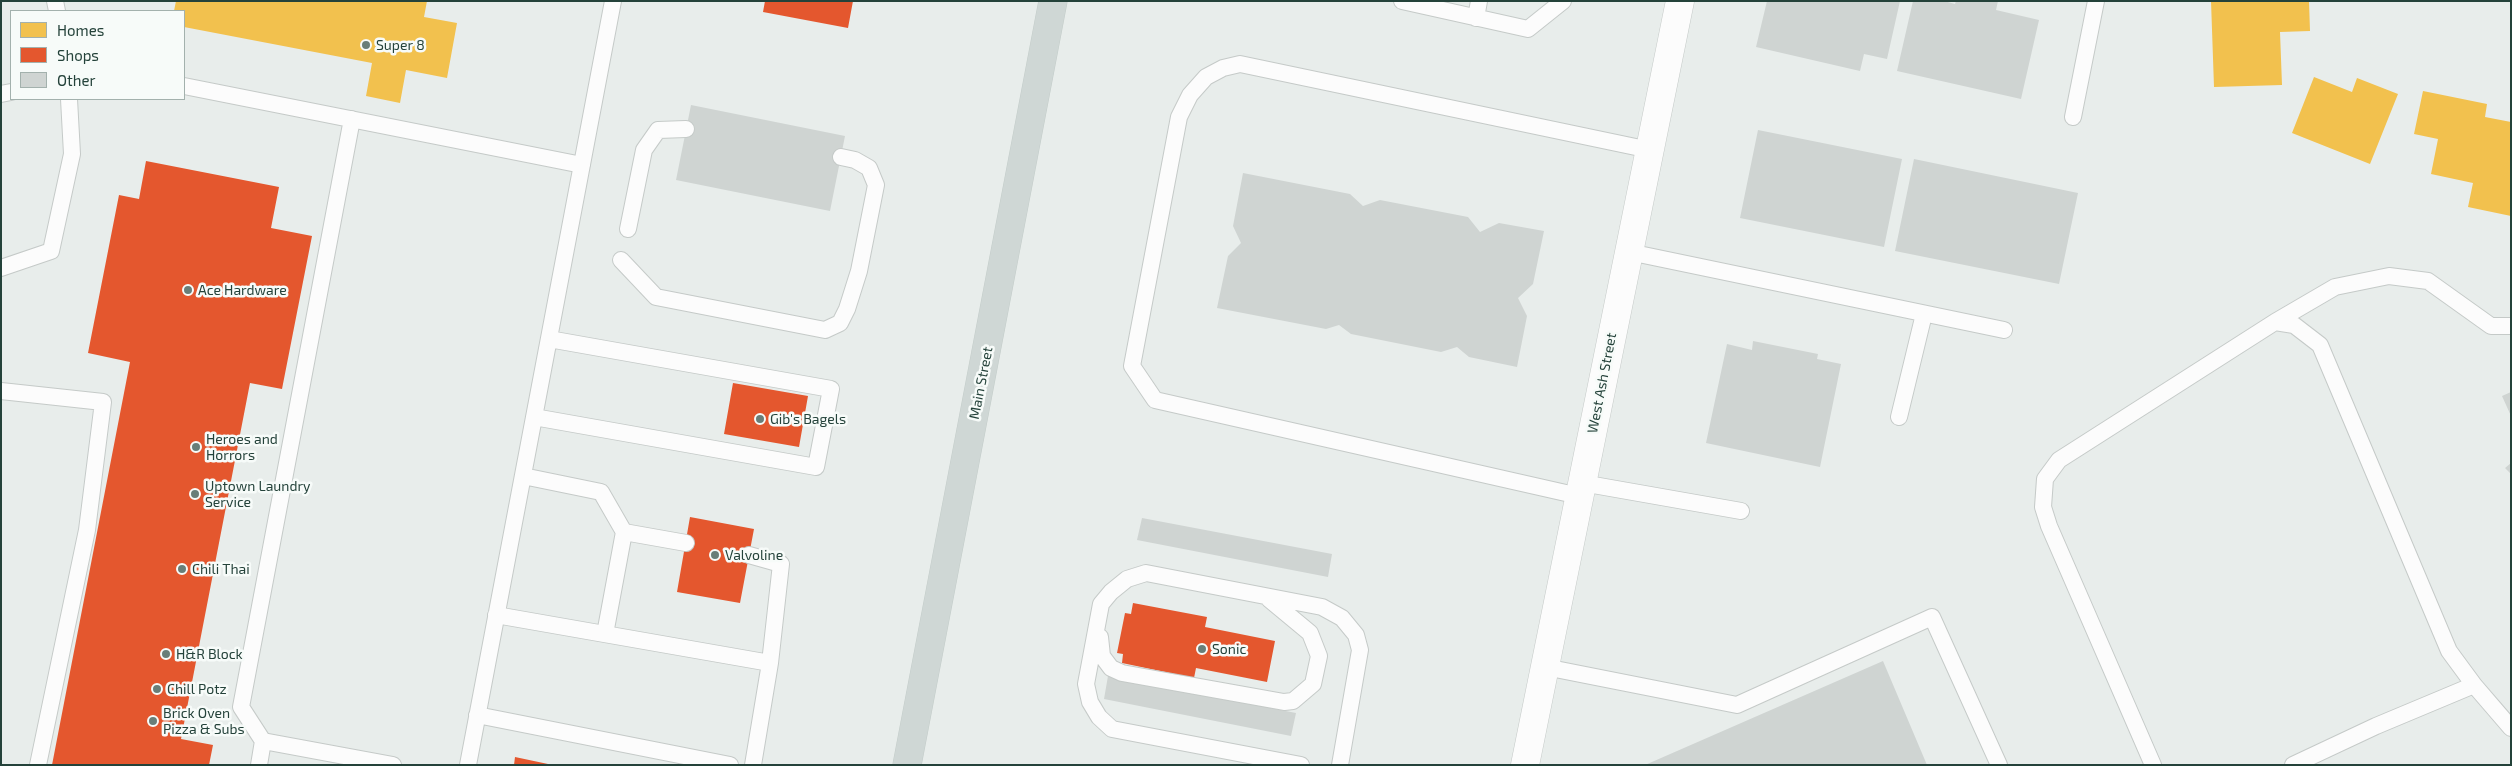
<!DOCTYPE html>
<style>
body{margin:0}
#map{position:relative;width:2512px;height:766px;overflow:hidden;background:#e8edeb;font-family:"Exo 2",sans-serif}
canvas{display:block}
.frame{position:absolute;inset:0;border:2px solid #24423a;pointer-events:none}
.legend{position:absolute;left:10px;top:10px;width:175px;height:90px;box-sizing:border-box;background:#f7fbf9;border:1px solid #a3b1ad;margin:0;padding:6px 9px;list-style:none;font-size:15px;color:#24423a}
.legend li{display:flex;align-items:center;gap:10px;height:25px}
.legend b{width:25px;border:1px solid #a3b1ad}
</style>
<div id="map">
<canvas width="2512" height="766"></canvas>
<div class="frame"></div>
<ul class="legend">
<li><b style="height:14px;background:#f2c14e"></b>Homes</li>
<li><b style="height:14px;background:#e4572e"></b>Shops</li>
<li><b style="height:14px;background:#cfd4d2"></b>Other</li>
</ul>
</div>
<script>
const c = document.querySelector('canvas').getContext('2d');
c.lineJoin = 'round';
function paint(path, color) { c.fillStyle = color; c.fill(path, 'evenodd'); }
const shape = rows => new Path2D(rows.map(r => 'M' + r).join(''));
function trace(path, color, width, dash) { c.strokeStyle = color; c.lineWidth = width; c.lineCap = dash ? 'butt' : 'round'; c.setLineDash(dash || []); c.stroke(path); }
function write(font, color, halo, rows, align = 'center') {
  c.font = font + ' "Exo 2",sans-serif'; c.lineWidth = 5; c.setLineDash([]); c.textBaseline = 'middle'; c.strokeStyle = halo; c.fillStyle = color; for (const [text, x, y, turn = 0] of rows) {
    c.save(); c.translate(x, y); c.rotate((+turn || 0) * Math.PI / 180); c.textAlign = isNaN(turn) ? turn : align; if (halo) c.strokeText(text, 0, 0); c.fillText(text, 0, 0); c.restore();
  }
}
const homes = shape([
 [176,1,427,1,424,17,457,23,447,78,406,70,400,103,366,96,372,63,184,27,184,11,174,11],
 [2211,1,2309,1,2310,31,2280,32,2282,85,2214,87],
 [2314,77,2352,92,2357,78,2398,94,2370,164,2292,133],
 [2423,91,2487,104,2485,117,2511,122,2511,216,2468,207,2473,183,2431,174,2438,139,2414,134]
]);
const shops = shape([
 [765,1,853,1,848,28,763,12],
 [146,161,279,187,271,228,312,236,282,389,250,383,181,739,213,745,209,765,52,765,130,362,88,353,119,195,139,199],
 [733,383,808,396,799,447,724,434],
 [690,517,754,529,740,603,677,592],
 [1133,603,1207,617,1205,627,1275,641,1267,682,1196,668,1194,678,1122,663,1123,654,1117,653,1125,613,1131,614],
 [515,757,548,764,548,765,514,765]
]);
const building = shape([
 [1767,1,1900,1,1887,59,1864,54,1860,71,1756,47],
 [1913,1,1944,1,1955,4,1956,1,1998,1,1996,10,2039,20,2021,99,1897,71],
 [691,105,845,136,830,211,676,180],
 [1758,130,1902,159,1884,247,1740,218],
 [1914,159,2078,193,2059,284,1895,251],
 [1243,173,1350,194,1363,206,1380,200,1468,217,1480,232,1499,223,1544,231,1533,284,1518,298,1527,316,1517,367,1469,357,1457,347,1441,352,1351,334,1339,325,1326,329,1217,308,1228,256,1241,243,1233,226],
 [1753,341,1818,354,1817,359,1841,364,1820,467,1706,443,1727,344,1752,350],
 [2511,392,2511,416,2502,396],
 [2511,463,2511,474,2505,468],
 [1142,518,1332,554,1328,577,1137,540],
 [1883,661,1927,765,1645,765],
 [1108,676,1296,713,1291,736,1104,699]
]);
const service = shape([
 [55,1,57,11],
 [1402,1,1528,29,1563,1],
 [1476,18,1479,1],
 [184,86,582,165],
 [1,94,11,92],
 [2073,117,2096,1],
 [628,229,644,150,658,130,686,129],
 [1629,252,2004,330],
 [621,260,656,297,825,330,840,323,847,309,859,271,876,185,869,168,855,160,841,157],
 [1,268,51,251,72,154,69,99],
 [2275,322,2335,287,2389,276,2428,281,2491,326,2511,326],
 [1,391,103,402,87,530,38,765],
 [534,417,816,467,831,389,549,339],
 [1899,417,1924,314],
 [523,476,601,492,624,532,605,634],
 [1582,483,1741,511],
 [1579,496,1155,400,1132,366,1179,117,1190,95,1206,77,1223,68,1240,64,1650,150],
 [624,532,686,543],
 [749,555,781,564,770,663],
 [496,615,770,663,753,765],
 [1100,637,1102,656,1111,668,1122,673,1284,702,1293,701,1313,684,1319,656,1310,633,1269,599],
 [1545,667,1737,705,1932,617,1999,765],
 [477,715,730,765],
 [263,741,393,765],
 [259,765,263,741,241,707,352,119],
 [468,765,613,1],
 [1301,765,1112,729,1099,717,1090,702,1086,684,1101,604,1111,592,1127,579,1146,573,1322,607,1342,618,1356,635,1360,650,1340,765],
 [2153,765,2049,526,2043,507,2045,479,2059,460,2275,322,2294,325,2320,345,2449,651,2474,685,2511,728],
 [2293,765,2376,726,2474,685]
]);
const minor = shape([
 [1525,765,1680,1]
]);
const primary = shape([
 [907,765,1053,1]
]);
const markers = [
 [366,45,5,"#697e78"],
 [188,290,5,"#697e78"],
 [760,419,5,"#697e78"],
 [196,447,5,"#697e78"],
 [195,494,5,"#697e78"],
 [715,555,5,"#697e78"],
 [182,569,5,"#697e78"],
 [1202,649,5,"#697e78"],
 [166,654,5,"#697e78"],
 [157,689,5,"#697e78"],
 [153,721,5,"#697e78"]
];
const poiNames = [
 ["Super 8",376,45],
 ["Ace Hardware",198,290],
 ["Gib's Bagels",770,419],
 ["Heroes and",206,439],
 ["Horrors",206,455],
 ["Uptown Laundry",205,486],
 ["Service",205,502],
 ["Valvoline",725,555],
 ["Chili Thai",192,569],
 ["Sonic",1212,649],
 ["H&R Block",176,654],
 ["Chill Potz",167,689],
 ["Brick Oven",163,713],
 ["Pizza & Subs",163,729]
];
const streetNames = [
 ["Main Street",981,383,-79],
 ["West Ash Street",1602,383,-79]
];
paint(homes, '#f2c14e');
paint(shops, '#e4572e');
paint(building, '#cfd4d2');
trace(service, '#c5cac8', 18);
trace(minor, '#c5cac8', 29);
trace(primary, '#c3ccc9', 29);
trace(service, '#fcfcfc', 16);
trace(minor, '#fcfcfc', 28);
trace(primary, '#cfd7d5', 28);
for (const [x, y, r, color] of markers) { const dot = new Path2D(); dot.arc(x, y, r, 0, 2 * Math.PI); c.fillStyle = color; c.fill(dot); trace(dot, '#f7fbf9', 2); }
write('14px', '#24423a', '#f7fbf9', poiNames, 'left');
write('14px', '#24423a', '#f7fbf9', streetNames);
</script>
